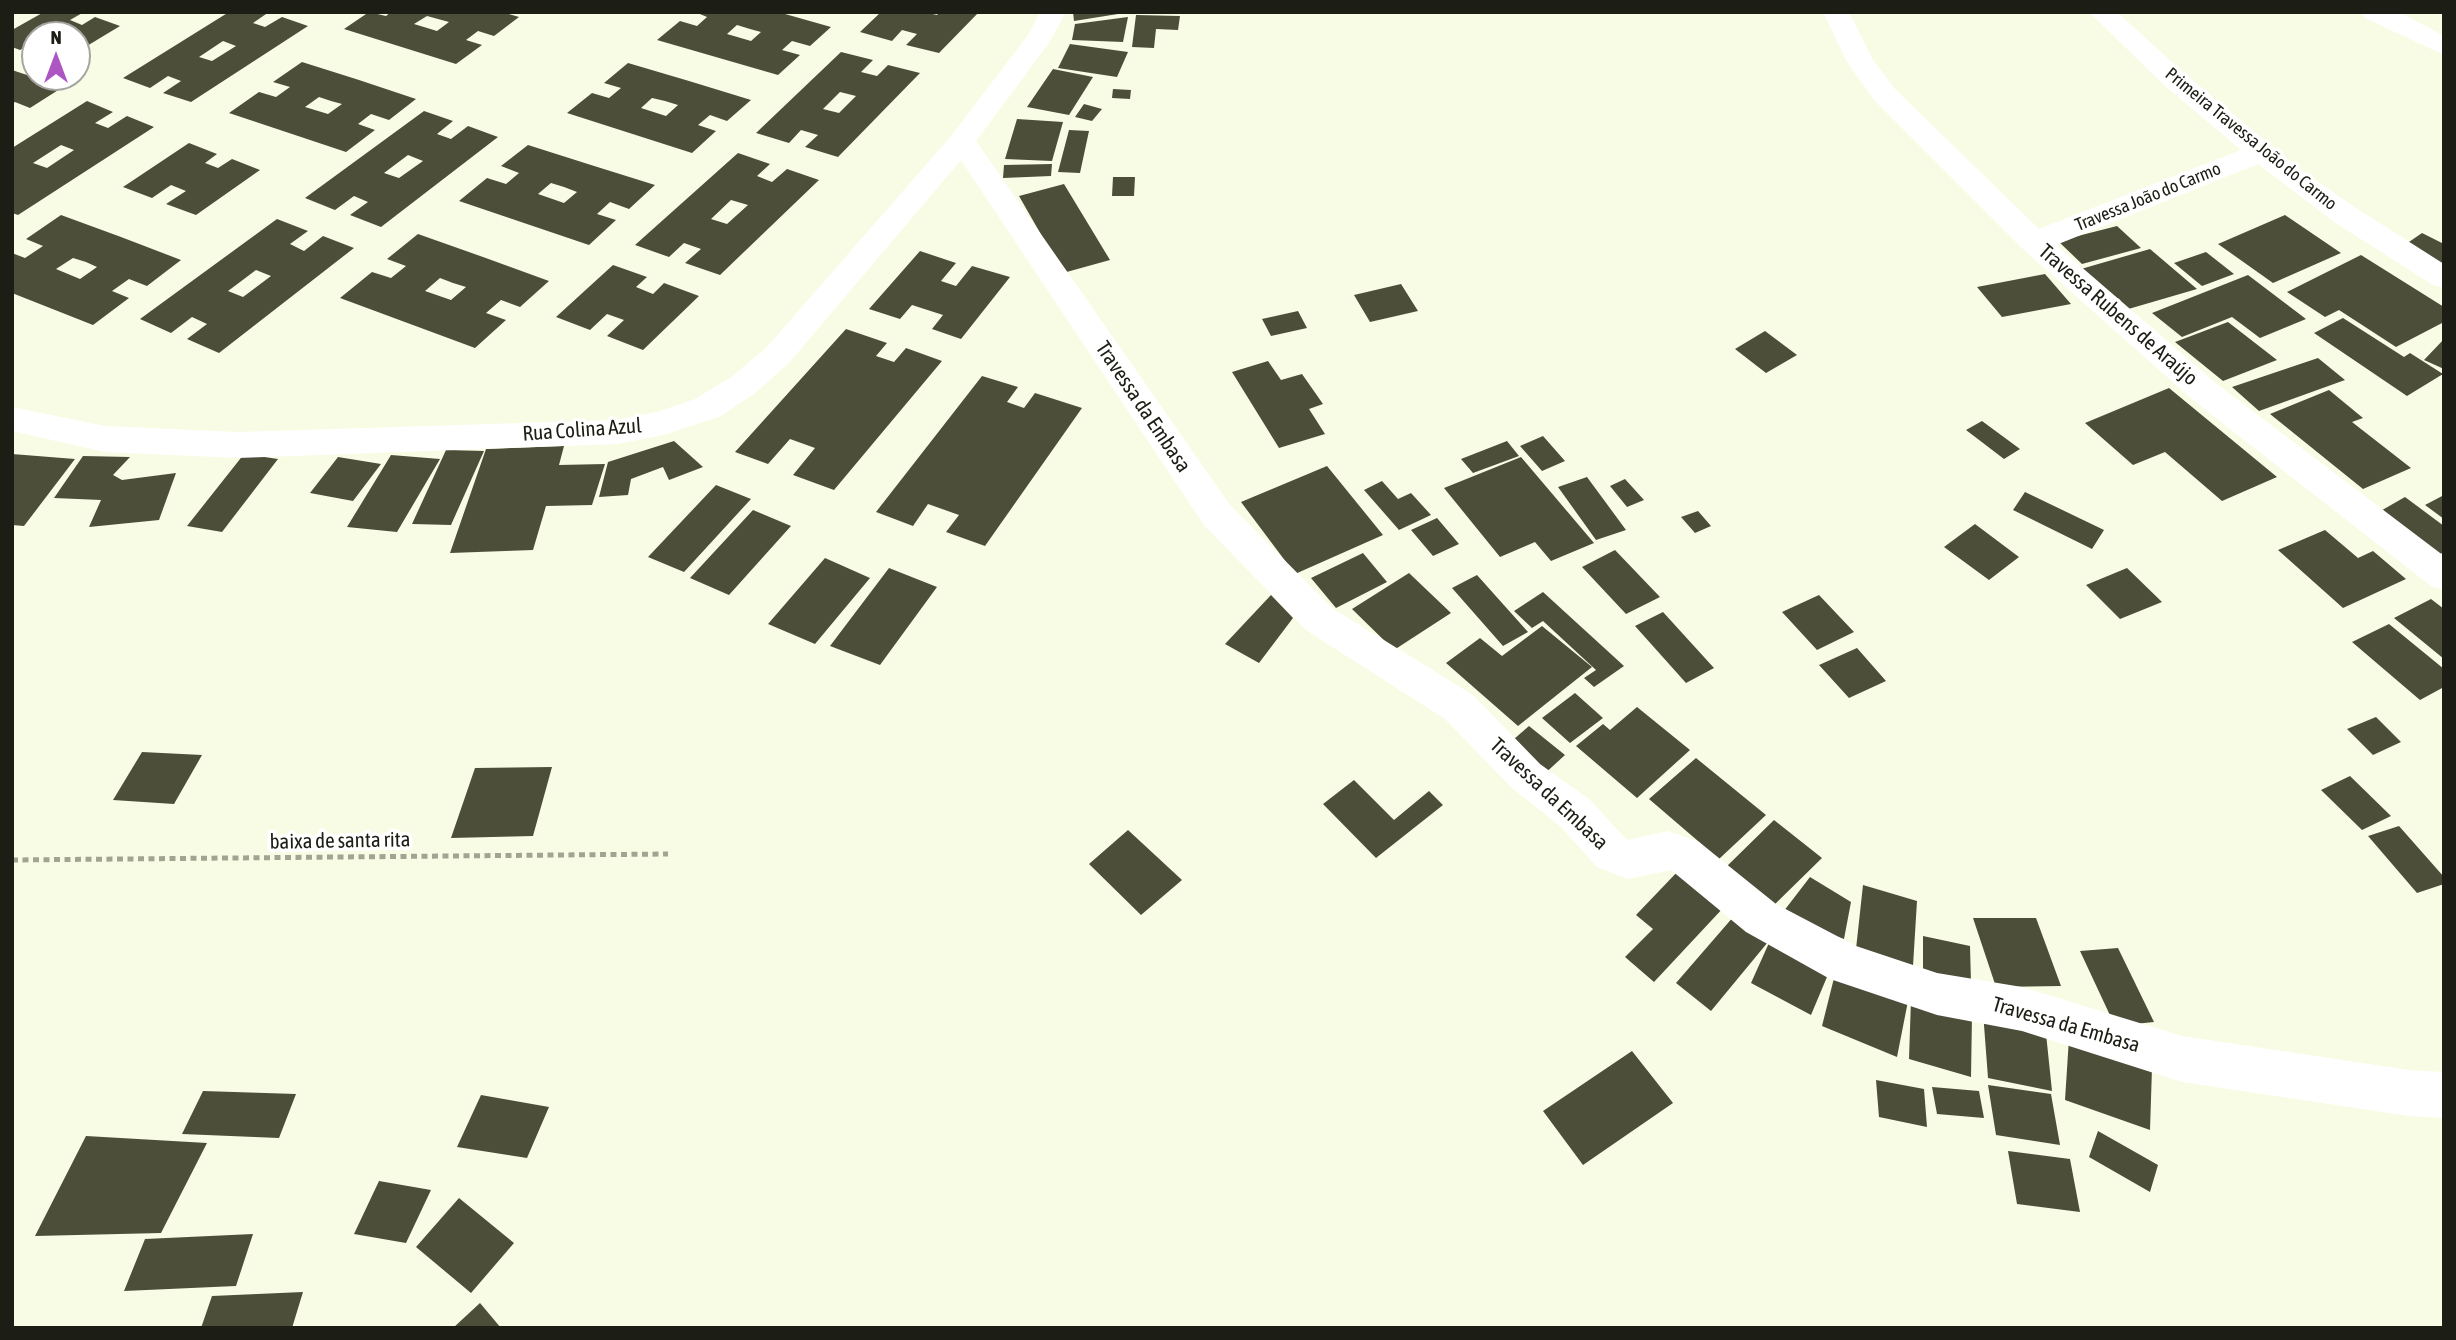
<!DOCTYPE html>
<meta charset="utf-8">
<style>
body{margin:0}
#map{position:relative;width:2456px;height:1340px;overflow:hidden;background:#f9fce4;font-family:"Asap Condensed",sans-serif}
canvas{display:block}
.frame{position:absolute;inset:0;border:14px solid #1c1d14;pointer-events:none}
.north{position:absolute;left:21px;top:21px;width:70px;height:70px;box-sizing:border-box;background:#fff;border:2px solid #a4a5a1;border-radius:50%;rotate:0deg;font-size:19px;font-weight:700;line-height:28px;text-align:center;color:#1c1d14}
.north::after{content:'';display:block;margin:auto;width:24px;height:32px;background:#ad55c2;clip-path:polygon(50% 0,100% 100%,50% 72%,0 100%)}
</style>
<div id="map">
<canvas width="2456" height="1340"></canvas>
<div class="frame"></div>
<div class="north">N</div>
</div>
<script>
const c = document.querySelector('canvas').getContext('2d');
c.lineJoin = 'round';
function paint(path, color) { c.fillStyle = color; c.fill(path, 'evenodd'); }
const shape = rows => new Path2D(rows.map(r => 'M' + r).join(''));
function trace(path, color, width, dash) { c.strokeStyle = color; c.lineWidth = width; c.lineCap = dash ? 'butt' : 'round'; c.setLineDash(dash || []); c.stroke(path); }
function write(font, color, halo, rows, align = 'center') {
  c.font = font + ' "Asap Condensed",sans-serif'; c.lineWidth = 7; c.setLineDash([]); c.textBaseline = 'middle'; c.strokeStyle = halo; c.fillStyle = color; for (const [text, x, y, turn = 0] of rows) {
    c.save(); c.translate(x, y); c.rotate((+turn || 0) * Math.PI / 180); c.textAlign = isNaN(turn) ? turn : align; if (halo) c.strokeText(text, 0, 0); c.fillText(text, 0, 0); c.restore();
  }
}
const building = shape([
 [44,12,84,12,70,20,82,25,95,17,120,26,77,52,77,35,35,35,35,41,20,50,12,47,12,30],
 [229,12,269,12,253,23,265,27,282,17,308,26,191,102,163,93,181,81,168,76,150,88,123,78],
 [223,41,236,46,212,61,199,57],
 [369,12,386,16,391,12,502,12,519,17,494,36,478,31,466,40,482,45,456,64,344,29],
 [427,16,449,22,437,31,414,24],
 [695,12,778,12,831,27,810,46,792,41,782,50,800,55,778,75,657,40,680,21,697,26,707,17],
 [737,25,750,29,761,32,751,41,727,34],
 [881,12,925,12,937,15,939,12,979,12,939,53,906,45,917,34,902,30,892,41,860,32],
 [1073,12,1118,12,1118,14,1074,21],
 [1136,15,1180,16,1178,30,1156,29,1154,48,1132,47],
 [1128,17,1123,42,1072,40,1075,24],
 [1070,44,1128,52,1117,77,1058,68],
 [841,52,873,60,861,72,877,76,888,65,920,73,838,157,805,147,818,135,801,130,789,143,756,133],
 [840,92,856,96,839,113,823,109],
 [302,62,359,80,416,99,389,120,371,114,358,124,375,130,346,152,229,113,259,92,276,97,290,87,273,82],
 [319,97,331,101,342,104,328,114,305,107],
 [628,63,689,81,751,100,727,121,710,115,698,125,716,131,692,153,567,113,592,93,609,98,621,88,604,83],
 [652,98,665,101,678,105,666,116,641,108],
 [1053,69,1093,77,1069,115,1027,107],
 [12,70,63,87,30,108,15,102,12,104],
 [1113,89,1131,90,1130,99,1112,98],
 [87,101,113,112,95,123,108,128,127,116,154,127,18,215,12,213,12,148],
 [61,145,74,150,47,168,33,163],
 [1084,104,1102,109,1092,121,1075,117],
 [424,111,453,121,437,134,451,139,468,126,498,137,381,227,350,215,368,202,354,196,335,210,305,198],
 [408,155,423,161,399,178,384,173],
 [1017,119,1063,122,1052,161,1005,159],
 [1069,130,1089,131,1080,173,1058,172],
 [189,143,217,154,205,163,218,168,232,159,260,170,196,215,166,204,186,191,171,185,152,198,123,187],
 [528,145,591,165,655,185,629,209,610,202,597,214,616,220,589,245,459,201,487,178,506,184,519,173,501,166],
 [551,183,564,187,577,192,564,203,538,194],
 [738,153,770,164,757,176,772,182,787,169,819,180,720,275,685,263,701,249,684,243,669,257,635,245],
 [731,200,748,205,727,224,711,219],
 [1052,164,1051,176,1003,178,1004,165],
 [1113,177,1135,177,1134,196,1112,196],
 [1064,184,1110,260,1063,273,1019,196],
 [61,215,121,237,181,260,147,286,129,279,112,291,129,298,93,325,12,293,12,253,25,258,43,246,26,239],
 [73,258,86,262,97,267,80,279,56,269],
 [2285,215,2341,253,2273,283,2218,244],
 [277,219,308,231,290,244,304,251,323,236,354,248,219,353,187,339,207,324,192,317,171,333,140,319],
 [256,270,271,276,243,297,228,291],
 [2117,226,2141,248,2082,264,2058,241],
 [2422,233,2444,244,2444,268,2406,244],
 [418,234,483,257,549,281,520,307,501,300,486,313,506,320,475,348,340,298,372,272,391,278,406,266,387,259],
 [440,278,453,283,466,287,451,300,425,291],
 [2150,249,2197,289,2125,310,2081,269],
 [920,251,956,263,941,281,956,286,972,266,1010,277,961,339,932,329,943,315,912,305,900,319,869,309],
 [2206,252,2234,274,2202,286,2174,263],
 [2361,255,2444,307,2444,322,2396,347,2339,310,2325,317,2287,292],
 [613,265,647,277,636,287,653,294,664,283,699,296,643,350,607,336,624,320,607,314,590,330,556,317],
 [2045,274,2071,304,2002,317,1977,287],
 [2248,275,2306,319,2260,338,2232,317,2182,337,2152,313],
 [1401,284,1418,311,1370,322,1354,295],
 [1298,311,1307,328,1271,336,1262,319],
 [2343,318,2404,357,2410,353,2443,374,2407,396,2314,333],
 [2228,322,2277,360,2223,381,2175,342],
 [846,329,887,343,876,356,894,362,906,348,942,361,834,490,793,475,815,448,790,439,768,464,735,452],
 [1765,331,1797,355,1766,373,1735,349],
 [2444,339,2444,369,2424,360],
 [2318,358,2345,380,2259,411,2232,387],
 [1268,361,1281,380,1302,374,1323,404,1309,409,1325,434,1279,448,1232,372],
 [982,376,1018,387,1007,402,1024,408,1035,393,1082,408,985,546,946,532,959,515,928,504,913,526,876,512],
 [2169,388,2277,477,2222,501,2165,452,2133,465,2085,423],
 [2329,390,2363,418,2352,422,2411,468,2363,489,2270,414],
 [1982,421,2020,449,2004,459,1966,430],
 [1543,436,1565,461,1542,471,1520,446],
 [674,441,703,467,669,480,663,467,631,479,628,495,599,497,608,462],
 [1507,441,1519,456,1473,473,1461,459],
 [564,446,559,465,605,464,592,505,546,506,533,550,450,553,486,449],
 [446,450,484,451,451,525,412,524],
 [12,454,75,459,24,526,12,525],
 [244,454,278,459,222,532,187,526],
 [391,455,440,459,397,532,347,527],
 [83,456,130,457,113,475,122,480,176,473,159,520,89,527,101,500,54,498],
 [338,457,381,464,353,501,310,493],
 [1521,457,1594,543,1551,561,1535,542,1500,557,1444,488],
 [1327,466,1383,535,1295,574,1241,502],
 [1587,477,1626,530,1596,540,1558,487],
 [1625,479,1644,500,1627,507,1610,486],
 [1382,481,1398,499,1411,493,1431,515,1399,530,1364,490],
 [716,485,751,499,684,572,648,557],
 [2025,492,2104,530,2092,549,2013,510],
 [2444,495,2444,519,2425,505],
 [2405,497,2444,526,2444,552,2435,557,2377,513],
 [753,510,791,526,729,595,690,578],
 [1698,511,1711,526,1695,533,1681,517],
 [1437,518,1459,544,1433,556,1411,530],
 [1975,524,2019,557,1989,580,1944,547],
 [2325,530,2358,558,2373,551,2406,579,2343,608,2278,550],
 [1615,550,1660,597,1626,614,1582,567],
 [1363,553,1387,582,1336,608,1311,578],
 [825,558,870,578,815,644,768,624],
 [889,568,937,587,880,665,830,646],
 [2127,568,2162,602,2120,619,2086,585],
 [1409,573,1451,613,1394,650,1352,609],
 [1477,575,1528,632,1503,646,1452,588],
 [1543,592,1624,666,1594,687,1584,678,1596,670,1543,621,1532,628,1514,611],
 [1271,595,1293,618,1259,663,1225,644],
 [1819,595,1854,632,1817,650,1782,612],
 [2431,599,2444,609,2444,659,2394,618],
 [1663,612,1714,668,1686,683,1635,626],
 [2389,624,2444,669,2444,687,2420,700,2352,642],
 [1542,626,1592,667,1518,726,1446,663,1480,638,1502,656],
 [1857,648,1886,681,1849,698,1819,665],
 [1575,693,1603,718,1570,743,1542,718],
 [1637,707,1690,750,1637,798,1576,746,1603,724,1610,730],
 [2376,717,2401,742,2373,755,2347,729],
 [1529,726,1565,755,1541,777,1506,746],
 [142,752,202,755,174,804,113,800],
 [1696,758,1766,815,1719,859,1649,799],
 [552,767,533,836,451,838,475,768],
 [2350,776,2391,816,2362,830,2321,790],
 [1354,780,1394,820,1429,791,1443,805,1376,858,1323,804],
 [1774,820,1822,858,1771,908,1724,869],
 [2399,826,2444,877,2444,884,2417,893,2368,836],
 [1128,830,1182,880,1141,915,1089,864],
 [1680,869,1725,906,1654,982,1625,957,1653,929,1636,915],
 [1810,877,1851,902,1844,939,1780,916],
 [1863,885,1917,901,1913,966,1856,949],
 [1734,916,1768,942,1711,1011,1676,983],
 [1973,918,2036,918,2061,986,1996,987],
 [1773,934,1832,965,1811,1015,1751,983],
 [1923,936,1970,946,1971,983,1923,972],
 [2118,948,2154,1022,2115,1026,2080,951],
 [1837,966,1909,996,1897,1057,1822,1026],
 [1911,999,1972,1015,1971,1077,1909,1059],
 [1983,1012,2045,1024,2052,1091,1988,1078],
 [2069,1038,2152,1068,2150,1130,2065,1100],
 [1632,1051,1673,1103,1583,1165,1543,1111],
 [1876,1080,1924,1089,1927,1127,1879,1117],
 [1988,1085,2051,1094,2060,1145,1996,1135],
 [1932,1087,1979,1091,1984,1118,1937,1114],
 [203,1091,296,1094,279,1138,182,1134],
 [481,1095,549,1107,527,1158,457,1147],
 [2098,1131,2158,1165,2150,1192,2089,1157],
 [86,1136,207,1143,161,1233,35,1236],
 [2008,1151,2070,1159,2080,1212,2017,1204],
 [379,1181,431,1190,406,1243,354,1234],
 [459,1198,514,1243,471,1293,416,1247],
 [253,1234,236,1286,124,1291,145,1239],
 [303,1292,292,1328,201,1328,212,1296],
 [480,1303,501,1328,453,1328]
]);
const path = shape([
 [12,860,668,854]
]);
const minor = shape([
 [1040,12,1066,12,1049,43,976,141,1230,505,1332,608,1473,695,1540,764,1590,800,1627,840,1668,831,1699,842,1776,904,1856,946,1937,973,2022,987,2182,1036,2409,1070,2444,1072,2444,1118,2409,1116,2182,1082,2022,1031,1937,1015,1830,979,1746,932,1671,870,1628,879,1597,867,1560,826,1512,788,1445,719,1306,630,1204,525,961,160,788,364,754,394,719,417,663,435,617,444,238,458,105,452,12,431,12,407,105,426,238,432,617,420,660,411,695,399,730,378,766,348,952,135,1028,35,1040,12],
 [1823,12,1849,12,1873,60,1895,89,2039,229,2241,150,2164,85,2089,12,2117,12,2184,73,2297,167,2356,208,2444,264,2444,288,2433,285,2334,222,2258,164,2056,245,2217,384,2444,556,2444,590,2431,586,2193,400,2023,249,1875,101,1847,62,1823,12],
 [2361,12,2401,13,2444,36,2444,55,2365,18,2361,12]
]);
const farStreetnames = [
 ["Primeira Travessa João do Carmo",2251,139,39],
 ["Travessa João do Carmo",2148,197,-22]
];
const streetNames = [
 ["Travessa Rubens de Araújo",2118,315,41],
 ["Travessa da Embasa",1143,407,56],
 ["Rua Colina Azul",582,430,-4],
 ["Travessa da Embasa",1549,794,43],
 ["baixa de santa rita",340,841,-1],
 ["Travessa da Embasa",2066,1025,16]
];
paint(building, '#4c4e3a');
trace(path, '#a2a492', 5, [6, 4.5]);
paint(minor, '#fff');
write('18px', '#1c1d14', '#fff', farStreetnames);
write('21px', '#1c1d14', '#fff', streetNames);
</script>
